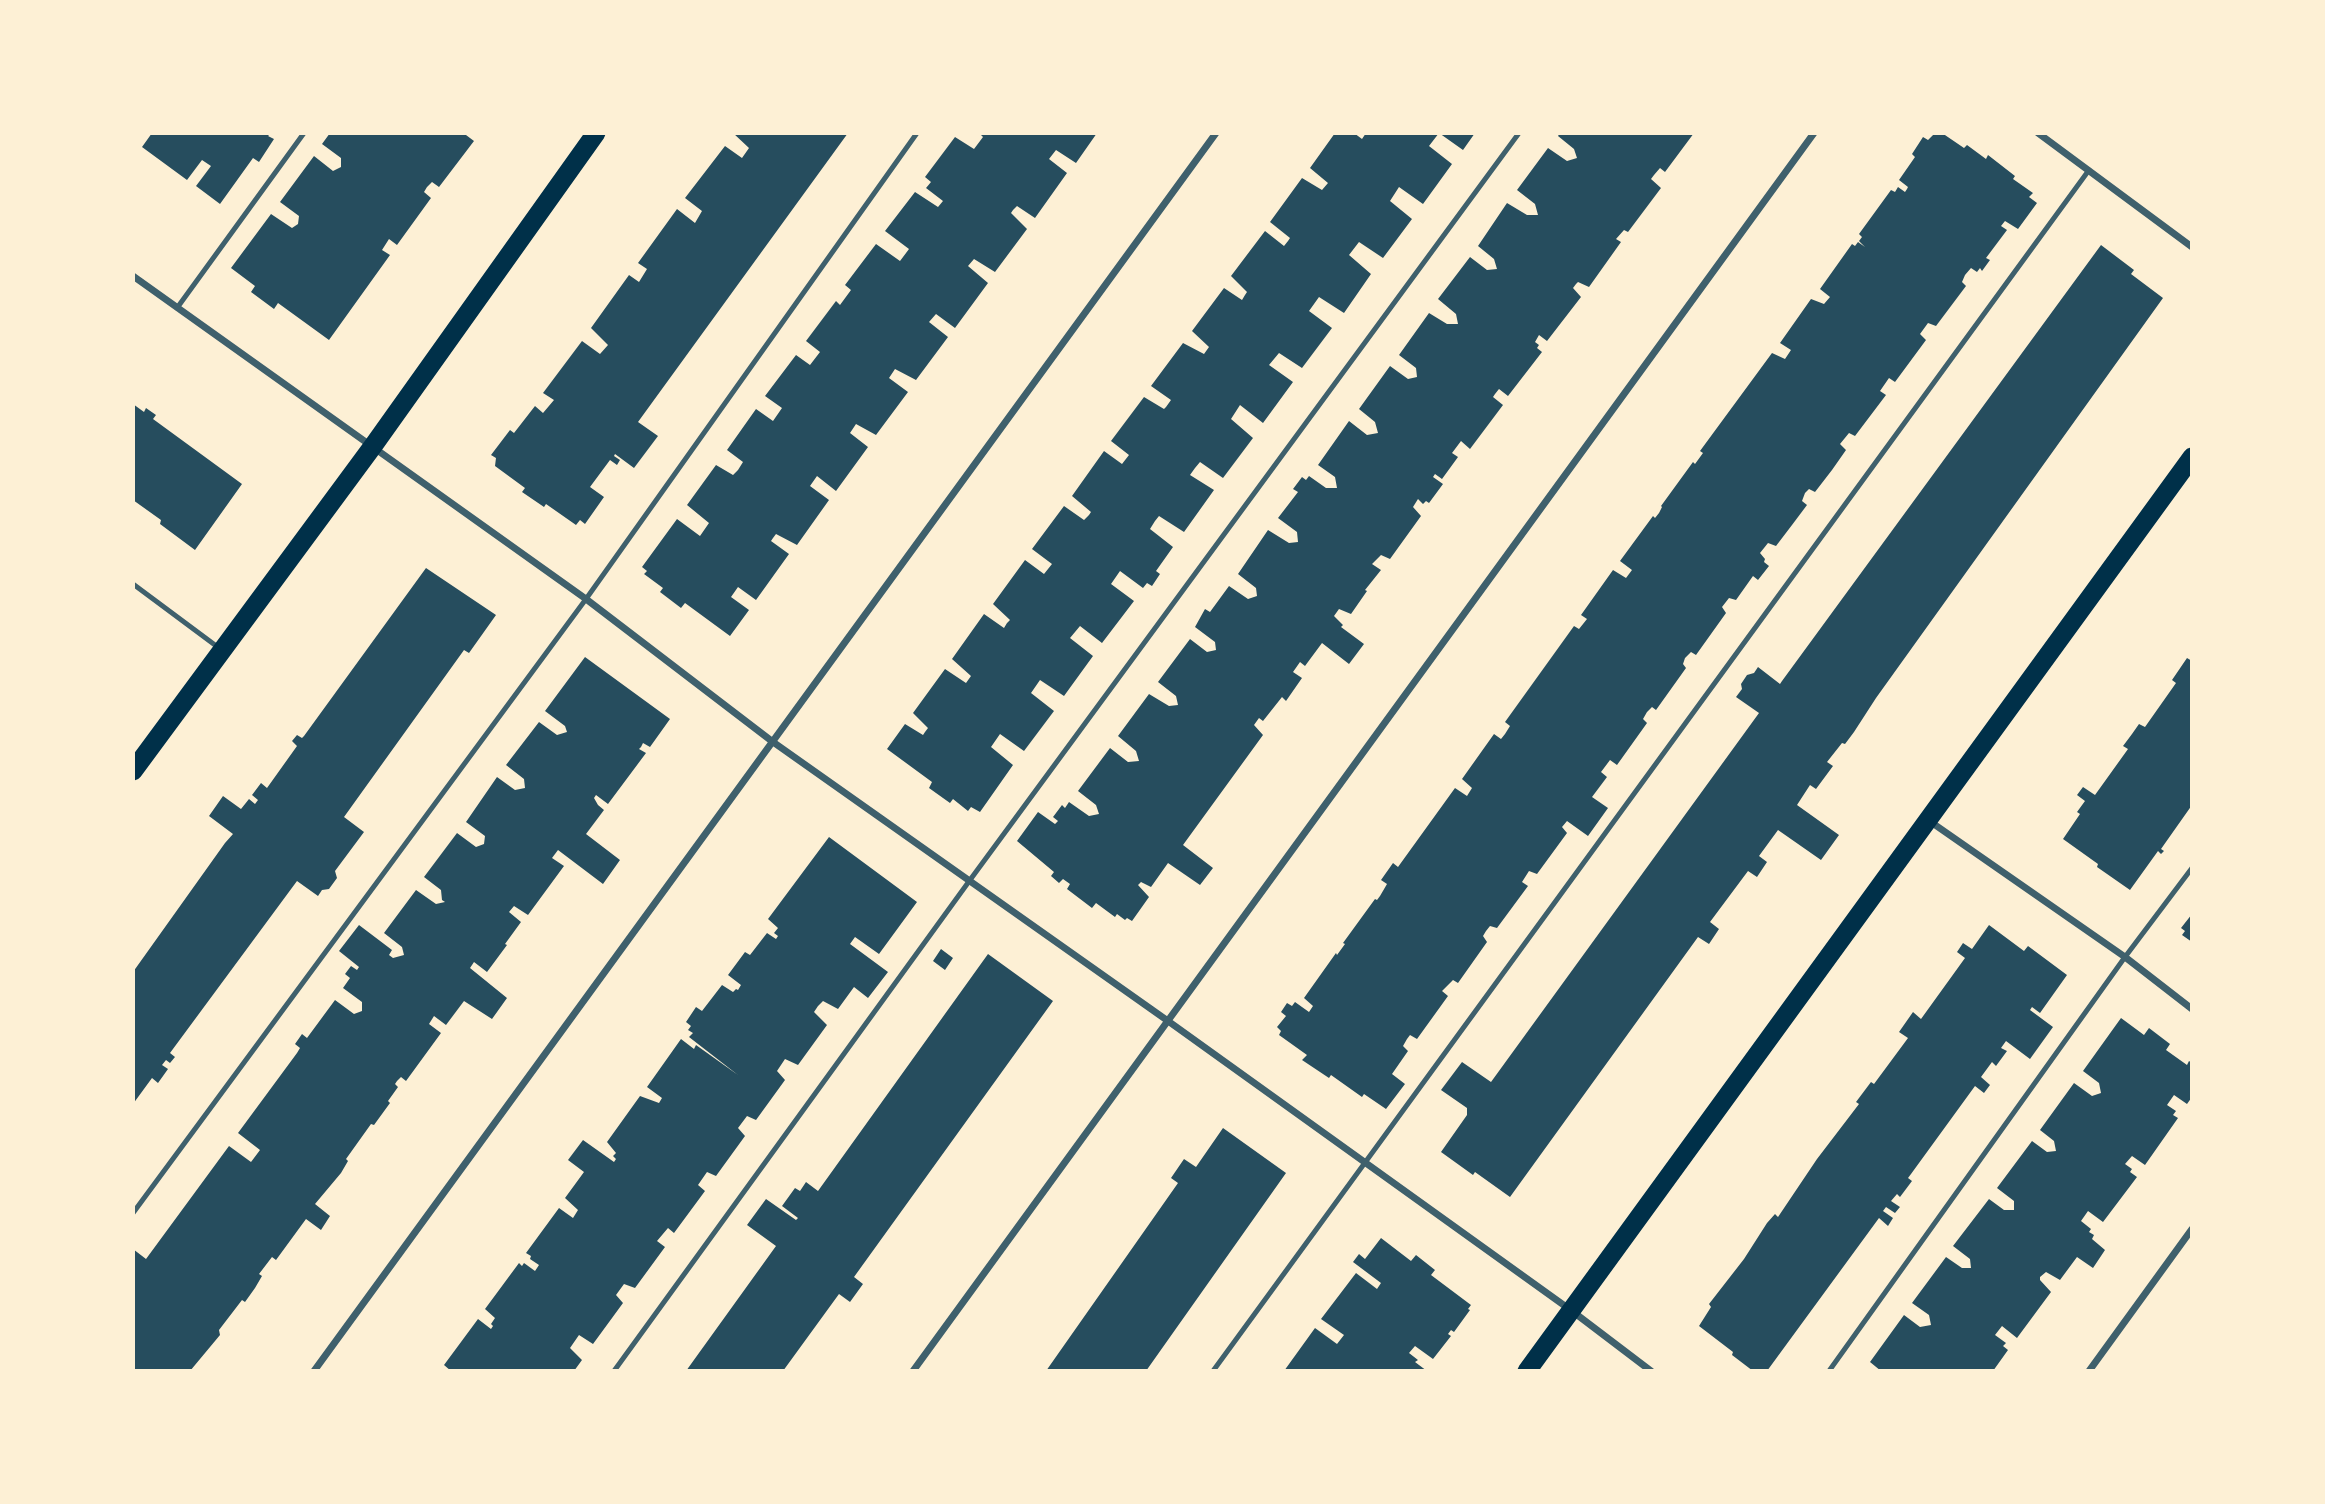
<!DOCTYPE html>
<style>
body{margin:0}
#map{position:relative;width:2325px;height:1504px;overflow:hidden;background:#fdf0d5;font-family:"Public Sans",sans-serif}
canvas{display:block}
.frame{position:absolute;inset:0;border:135px solid #fdf0d5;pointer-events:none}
</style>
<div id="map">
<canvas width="2325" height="1504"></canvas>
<div class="frame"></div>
</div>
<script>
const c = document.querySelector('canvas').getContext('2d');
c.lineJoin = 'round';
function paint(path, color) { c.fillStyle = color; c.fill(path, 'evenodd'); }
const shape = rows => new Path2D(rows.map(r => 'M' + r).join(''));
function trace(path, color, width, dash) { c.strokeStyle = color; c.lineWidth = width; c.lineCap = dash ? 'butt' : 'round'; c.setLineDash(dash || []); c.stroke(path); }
const building = shape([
 [152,133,271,133,268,136,274,139,259,162,253,158,220,204,196,186,211,166,202,160,187,180,142,147],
 [330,133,467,133,466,135,474,141,439,187,432,182,427,187,424,192,431,198,397,245,389,239,382,250,390,255,329,340,278,303,274,309,251,292,255,286,231,268,271,214,292,228,298,224,299,216,280,202,314,156,333,171,341,167,341,158,322,144],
 [733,133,848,133,638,422,658,436,634,468,615,454,614,456,620,460,617,465,610,460,590,487,604,497,585,524,580,520,576,525,546,504,544,507,522,492,525,488,495,466,496,458,491,455,510,430,514,433,535,406,543,413,554,400,543,393,582,341,600,354,608,345,591,328,629,275,639,282,647,269,638,263,677,209,695,223,702,211,685,198,725,146,742,158,749,148],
 [979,133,1097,133,1076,163,1056,150,1049,159,1067,173,1035,218,1017,206,1013,210,1011,213,1027,229,995,272,974,259,968,266,988,283,955,328,936,314,929,322,948,337,916,380,895,369,889,378,908,392,876,435,856,424,850,433,868,447,836,491,817,476,810,486,829,500,797,545,776,534,773,538,771,541,789,554,756,600,738,587,731,597,749,610,730,636,685,603,681,608,660,592,663,588,644,574,647,571,642,567,677,519,700,536,709,523,687,505,716,465,733,475,738,470,743,462,727,450,756,409,773,421,782,408,765,396,796,355,810,365,820,352,806,341,836,301,840,305,851,290,845,285,876,244,900,261,909,249,885,231,915,192,938,207,943,201,926,188,931,182,925,177,955,137,974,149,983,137],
 [1335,133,1354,133,1362,139,1366,133,1475,133,1463,150,1439,133,1429,146,1452,164,1423,204,1399,187,1390,201,1412,219,1383,258,1359,242,1349,255,1371,274,1344,313,1319,297,1309,311,1332,328,1302,368,1279,353,1269,365,1293,382,1263,423,1240,405,1231,419,1253,438,1223,478,1200,462,1195,468,1190,475,1214,490,1184,532,1159,516,1155,521,1150,529,1173,547,1156,571,1160,574,1152,586,1147,583,1143,588,1120,571,1111,584,1134,601,1102,643,1080,626,1070,638,1093,656,1064,696,1040,680,1031,693,1054,711,1024,751,1000,734,991,747,1013,765,980,812,971,807,968,811,953,799,950,803,929,788,932,782,887,749,905,724,923,735,925,732,928,728,913,713,945,669,966,683,971,676,952,659,984,614,1004,628,1007,623,1010,620,993,604,1025,560,1044,574,1052,564,1032,549,1064,506,1084,520,1089,515,1091,512,1072,496,1104,451,1122,464,1129,455,1111,441,1144,397,1164,409,1166,407,1171,400,1151,386,1183,343,1204,354,1209,347,1192,331,1224,288,1242,300,1245,295,1247,292,1231,276,1265,231,1284,246,1288,241,1290,238,1270,222,1302,178,1322,190,1328,183,1310,168],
 [1560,133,1694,133,1665,172,1660,168,1654,175,1651,179,1661,188,1628,232,1624,230,1616,239,1621,242,1589,287,1578,282,1576,284,1573,288,1581,297,1547,341,1539,335,1535,342,1539,345,1537,348,1542,352,1508,396,1499,389,1495,394,1493,397,1503,405,1470,449,1461,441,1452,453,1458,457,1442,479,1435,474,1433,477,1443,484,1429,503,1426,501,1423,504,1418,499,1413,507,1421,516,1390,559,1381,555,1372,564,1381,570,1365,590,1367,591,1351,614,1339,609,1334,616,1343,625,1341,627,1364,644,1349,664,1322,643,1305,666,1300,662,1293,672,1302,678,1286,701,1282,697,1263,721,1259,718,1254,725,1263,735,1183,845,1213,868,1200,885,1168,863,1151,887,1141,882,1138,885,1149,897,1132,921,1127,918,1125,920,1117,914,1115,917,1096,903,1092,908,1067,889,1070,884,1063,879,1059,883,1051,876,1054,872,1017,841,1038,812,1055,824,1058,821,1053,817,1062,805,1065,808,1069,802,1089,816,1099,814,1096,805,1078,791,1110,748,1128,762,1139,761,1136,751,1118,736,1149,694,1169,706,1178,705,1176,696,1158,682,1190,639,1207,652,1216,650,1215,642,1195,627,1205,609,1210,612,1229,586,1248,599,1257,596,1256,588,1238,574,1268,530,1289,543,1298,542,1297,532,1278,518,1298,492,1293,489,1302,477,1306,480,1309,476,1326,488,1337,488,1335,477,1318,465,1349,421,1367,435,1378,433,1375,422,1359,409,1390,366,1408,379,1417,377,1416,368,1399,355,1429,313,1447,324,1458,324,1456,314,1438,299,1470,257,1487,270,1497,269,1494,259,1478,246,1507,203,1527,215,1538,215,1535,204,1517,190,1548,148,1567,161,1577,158,1574,149,1558,136],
 [1935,133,1942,133,1964,148,1967,145,1986,159,1988,155,2015,176,2013,179,2033,193,2029,197,2037,203,2018,229,2005,221,2001,226,2007,230,1986,258,1990,260,1982,271,1980,268,1977,272,1971,268,1965,275,1962,282,1966,286,1936,326,1928,323,1920,334,1926,340,1895,382,1889,378,1880,391,1886,395,1855,436,1849,433,1840,444,1846,450,1832,470,1815,492,1809,489,1805,493,1802,501,1807,505,1792,525,1776,546,1768,543,1760,553,1765,559,1764,562,1769,566,1758,580,1753,576,1736,600,1729,598,1722,607,1726,613,1696,655,1691,652,1685,658,1683,664,1686,668,1656,710,1652,707,1647,712,1643,719,1647,723,1617,765,1610,760,1601,772,1607,777,1592,797,1608,808,1588,836,1567,821,1562,827,1567,833,1537,874,1529,871,1522,882,1528,886,1497,928,1490,926,1486,931,1483,936,1487,942,1458,983,1453,980,1442,991,1448,996,1417,1039,1410,1035,1407,1039,1403,1046,1408,1051,1392,1074,1405,1084,1386,1109,1364,1094,1362,1097,1331,1075,1329,1078,1302,1060,1307,1055,1279,1035,1281,1031,1277,1027,1286,1016,1281,1012,1287,1003,1292,1006,1295,1002,1309,1012,1313,1006,1304,998,1336,953,1337,955,1345,944,1343,943,1375,899,1377,900,1380,896,1387,884,1381,880,1393,863,1398,867,1455,788,1467,796,1472,788,1462,779,1494,734,1501,739,1505,734,1510,726,1505,722,1574,626,1579,629,1587,619,1581,615,1613,570,1626,578,1632,570,1620,561,1653,516,1655,518,1659,513,1662,507,1661,506,1693,462,1695,464,1703,453,1700,451,1772,353,1785,359,1791,350,1780,343,1811,299,1824,304,1830,297,1820,289,1852,244,1855,246,1858,242,1865,247,1859,241,1862,237,1859,234,1891,190,1895,192,1898,187,1905,192,1907,189,1908,187,1899,180,1915,157,1912,154,1923,137,1928,140],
 [2101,245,2134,270,2131,274,2163,298,1876,698,1854,732,1845,744,1842,743,1827,762,1833,766,1816,789,1810,785,1797,805,1839,835,1821,860,1778,830,1759,856,1767,862,1757,877,1748,871,1710,922,1719,929,1709,944,1698,937,1510,1197,1475,1172,1473,1175,1441,1152,1467,1115,1467,1108,1441,1090,1462,1062,1491,1082,1759,713,1736,697,1742,689,1741,684,1747,675,1754,673,1758,667,1780,684,1782,681],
 [133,404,144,412,146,408,156,415,153,419,242,484,195,550,160,524,161,520,133,500],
 [426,568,496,615,469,653,464,650,344,817,364,832,335,871,337,878,329,889,322,890,318,896,297,881,170,1053,175,1057,170,1063,166,1060,162,1065,168,1069,158,1083,152,1078,133,1104,133,972,225,843,233,834,209,816,223,796,241,809,249,799,255,804,258,800,252,795,261,783,267,788,297,746,292,741,297,735,302,738,304,736],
 [585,657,670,719,650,747,643,743,641,747,639,749,646,753,608,804,596,795,594,798,598,805,604,810,586,834,620,860,603,884,558,850,552,858,564,866,528,915,514,906,509,912,521,922,505,944,507,945,487,972,474,962,470,968,507,998,492,1019,464,1001,446,1025,434,1016,429,1024,441,1033,406,1081,401,1077,397,1081,395,1084,398,1087,388,1101,390,1103,374,1125,371,1124,346,1159,348,1161,341,1173,315,1204,330,1216,321,1230,306,1219,276,1260,272,1257,259,1274,262,1276,255,1288,245,1302,242,1300,219,1330,220,1335,190,1371,133,1371,133,1249,146,1259,229,1146,251,1162,260,1150,238,1133,297,1053,300,1048,295,1044,302,1034,307,1038,335,1000,354,1014,362,1011,362,1002,343,988,350,978,345,974,351,966,357,970,359,967,339,951,359,925,392,950,389,955,393,958,404,955,402,947,384,933,416,890,436,904,445,902,442,900,441,890,424,877,457,833,476,847,484,844,485,836,466,822,497,777,515,790,525,788,524,779,506,765,539,722,557,735,567,732,565,726,545,711],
 [2187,658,2192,661,2192,805,2161,849,2164,851,2161,854,2158,851,2130,890,2097,867,2098,864,2063,839,2080,814,2077,812,2085,801,2077,795,2083,787,2095,795,2128,749,2123,746,2132,734,2139,724,2145,727,2176,683,2172,680],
 [829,837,917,902,879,954,855,937,850,944,888,972,868,998,854,987,838,1009,823,1001,818,1006,814,1012,827,1025,798,1065,785,1059,777,1071,785,1080,756,1120,747,1116,738,1128,745,1136,716,1176,707,1172,698,1185,705,1191,674,1233,668,1228,657,1241,665,1247,635,1288,624,1284,616,1295,623,1303,593,1344,579,1335,570,1348,582,1360,574,1371,451,1371,444,1365,478,1319,491,1329,493,1326,491,1324,495,1318,485,1309,519,1263,522,1266,524,1263,535,1271,539,1265,530,1259,531,1256,526,1253,559,1208,573,1218,578,1210,565,1198,584,1172,568,1160,583,1140,614,1162,616,1159,613,1156,616,1153,607,1142,640,1096,659,1103,662,1098,647,1087,681,1039,694,1049,696,1045,738,1075,689,1037,693,1033,688,1030,691,1026,686,1022,696,1007,702,1011,722,985,733,992,736,989,738,990,741,985,728,975,745,952,750,955,767,933,776,939,778,936,774,933,778,928,768,919],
 [2192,914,2192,942,2182,935,2185,931,2181,928],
 [1989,925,2024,951,2028,946,2067,975,2040,1013,2032,1007,2030,1010,2053,1027,2030,1059,2006,1041,2001,1048,2007,1051,1996,1066,1992,1062,1981,1077,1990,1085,1984,1093,1975,1086,1911,1174,1908,1178,1912,1181,1900,1197,1897,1194,1891,1201,1900,1207,1895,1213,1886,1207,1883,1211,1893,1218,1888,1226,1879,1218,1767,1371,1753,1371,1732,1355,1733,1352,1699,1326,1711,1307,1709,1304,1744,1259,1767,1223,1775,1214,1778,1217,1817,1159,1859,1104,1856,1102,1871,1082,1874,1084,1908,1038,1899,1032,1913,1012,1921,1019,1965,958,1957,952,1963,943,1972,949],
 [941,949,953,958,945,970,933,961],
 [988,954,1053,1001,854,1277,863,1284,850,1302,839,1294,783,1371,686,1371,776,1246,747,1225,766,1199,796,1220,798,1218,782,1206,795,1188,800,1191,806,1182,818,1191],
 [2121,1018,2144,1035,2149,1028,2170,1044,2166,1050,2187,1065,2189,1061,2192,1063,2192,1097,2187,1104,2174,1095,2167,1105,2176,1111,2173,1115,2178,1118,2145,1165,2132,1156,2125,1164,2132,1169,2130,1172,2137,1177,2103,1222,2088,1211,2081,1221,2091,1229,2089,1232,2094,1235,2092,1239,2105,1250,2093,1268,2077,1257,2060,1280,2046,1272,2040,1277,2040,1280,2051,1292,2017,1338,2002,1326,1995,1335,2006,1343,2003,1346,2008,1350,1993,1371,1881,1371,1870,1362,1904,1315,1920,1327,1931,1325,1929,1315,1912,1303,1946,1257,1962,1268,1971,1268,1970,1259,1953,1246,1989,1199,2004,1210,2014,1210,2014,1201,1997,1188,2032,1141,2047,1152,2056,1151,2054,1141,2040,1130,2074,1083,2092,1096,2101,1093,2099,1083,2083,1071],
 [1223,1128,1286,1173,1146,1371,1046,1371,1178,1183,1171,1178,1184,1159,1196,1167],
 [1381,1238,1411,1261,1416,1255,1435,1270,1431,1275,1471,1305,1468,1309,1470,1310,1454,1332,1451,1330,1448,1334,1451,1336,1433,1359,1415,1346,1409,1353,1418,1360,1415,1362,1427,1371,1284,1371,1315,1328,1337,1344,1344,1335,1321,1319,1356,1273,1377,1289,1381,1283,1353,1262,1359,1254,1365,1259]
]);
const service = shape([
 [177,308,304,133],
 [133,584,219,648],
 [133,1213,586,599,917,133],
 [614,1371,970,880,1519,133],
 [1213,1371,2089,170],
 [1829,1371,2125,957,2192,868]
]);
const minor = shape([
 [2038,133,2192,247],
 [133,276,586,599,773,742,1168,1021,1572,1311,1651,1371],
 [1928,820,2125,957,2192,1009],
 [314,1371,1216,133],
 [913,1371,1814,133],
 [2089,1371,2192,1229]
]);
const trunk = shape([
 [133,771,373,446,596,133],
 [1527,1371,2192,457]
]);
paint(building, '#264d5e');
trace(service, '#3f606c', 5);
trace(minor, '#3f606c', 7);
trace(trunk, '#003049', 19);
</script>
